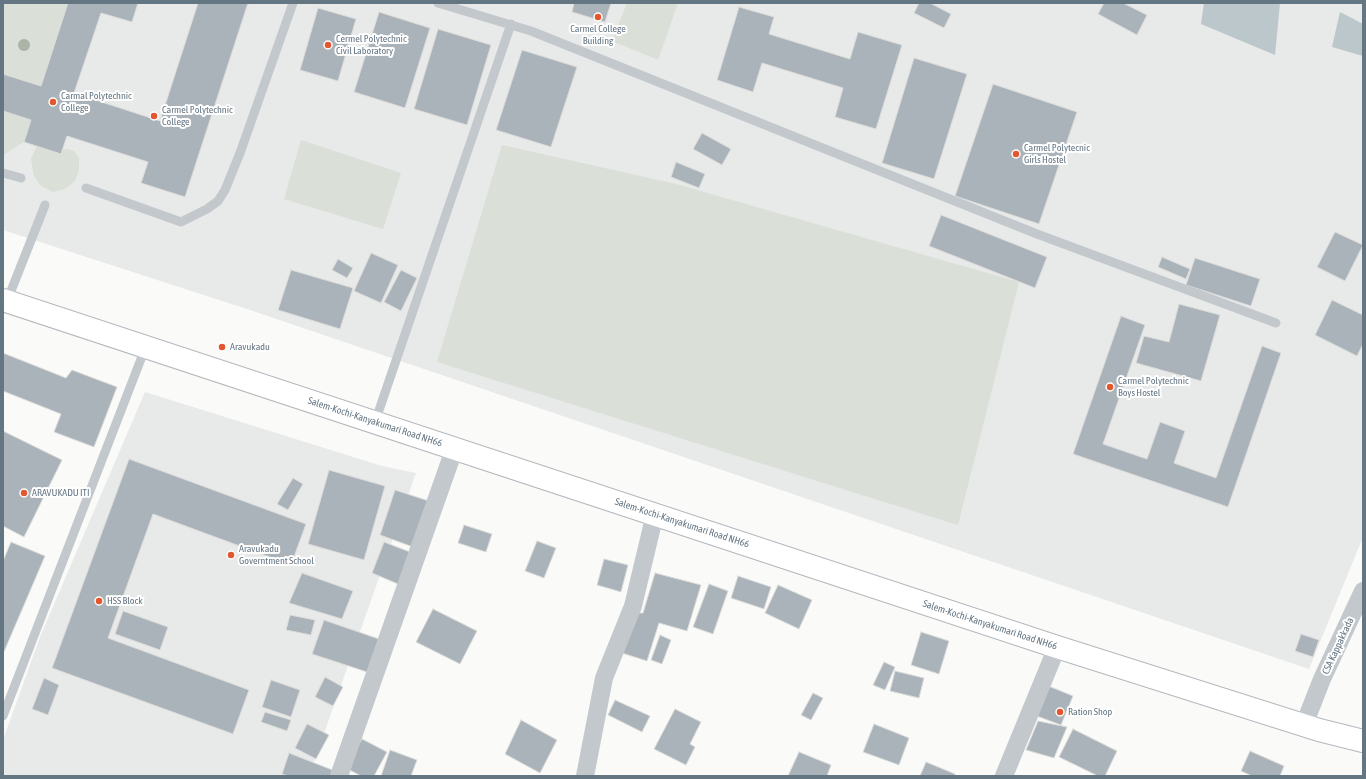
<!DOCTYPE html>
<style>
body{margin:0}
#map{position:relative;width:1366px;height:779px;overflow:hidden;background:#fafaf8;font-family:"Asap Condensed",sans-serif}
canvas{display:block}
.frame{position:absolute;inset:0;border:4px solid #657683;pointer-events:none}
</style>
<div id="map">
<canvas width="1366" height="779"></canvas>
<div class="frame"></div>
</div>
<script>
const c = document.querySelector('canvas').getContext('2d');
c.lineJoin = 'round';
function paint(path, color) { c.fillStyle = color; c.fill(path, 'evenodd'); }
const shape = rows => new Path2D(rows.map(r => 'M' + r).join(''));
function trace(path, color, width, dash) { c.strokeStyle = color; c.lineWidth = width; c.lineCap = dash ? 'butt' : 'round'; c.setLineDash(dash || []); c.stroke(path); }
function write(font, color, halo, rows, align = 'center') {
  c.font = font + ' "Asap Condensed",sans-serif'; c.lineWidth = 4; c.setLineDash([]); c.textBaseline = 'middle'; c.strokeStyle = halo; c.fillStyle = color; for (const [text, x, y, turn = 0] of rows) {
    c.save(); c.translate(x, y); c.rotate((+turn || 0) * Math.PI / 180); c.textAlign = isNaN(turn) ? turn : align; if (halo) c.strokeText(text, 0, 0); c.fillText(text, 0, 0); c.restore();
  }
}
const built = shape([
 [3,3,1363,3,1363,537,1309,669,247,309,3,230],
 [145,392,382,466,416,473,309,776,3,776,3,740,40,637]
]);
const green = shape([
 [3,3,68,3,41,86,3,74],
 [627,3,678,3,658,60,612,41],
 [3,111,31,120,24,142,3,155],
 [301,140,401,173,383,229,284,199],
 [502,145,676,184,1019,282,958,525,437,362],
 [37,146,61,154,63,150,67,149,74,151,79,158,79,170,75,181,65,189,53,192,41,186,34,176,31,159]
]);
const water = shape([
 [1204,3,1280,3,1275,55,1201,24],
 [1340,12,1363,24,1363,56,1332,47]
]);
const building = shape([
 [68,3,138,3,132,22,101,13,74,93,160,121,198,3,248,3,185,197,141,183,148,162,67,136,61,154,24,142,31,120,3,111,3,74,41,86,68,3],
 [574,3,611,3,605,22,572,12,574,3],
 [919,3,930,3,951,14,944,28,914,13,919,3],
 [1104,3,1123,3,1147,15,1137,35,1098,14,1104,3],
 [739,7,774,17,769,34,850,59,858,32,902,45,876,129,835,117,843,88,762,63,753,92,717,80,739,7],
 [318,8,356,19,338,81,300,70,318,8],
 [379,12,430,28,405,108,354,92,379,12],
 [438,29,491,45,467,125,414,109,438,29],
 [522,50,577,67,551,147,496,130,522,50],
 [914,58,967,74,934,179,882,163,914,58],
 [993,84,1077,112,1039,224,955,196,993,84],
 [702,133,731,149,722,165,693,149,702,133],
 [676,162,705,174,699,188,671,177,676,162],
 [941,215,1047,257,1035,288,929,246,941,215],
 [1335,232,1363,245,1345,281,1317,267,1335,232],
 [371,253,398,265,381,303,354,291,371,253],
 [1162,257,1190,269,1186,279,1158,267,1162,257],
 [1195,258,1260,279,1251,306,1186,285,1195,258],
 [338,259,353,268,347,278,332,270,338,259],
 [291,270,353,288,340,329,278,310,291,270],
 [401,270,417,278,401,311,384,302,401,270],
 [1332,300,1363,315,1363,344,1357,356,1315,335,1332,300],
 [1179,304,1220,315,1201,381,1136,363,1144,336,1169,342,1179,304],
 [1121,316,1145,325,1103,444,1147,459,1160,422,1185,431,1174,463,1216,478,1262,346,1281,353,1228,507,1073,454,1121,316],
 [3,353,66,378,72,370,117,387,94,447,54,432,61,414,3,391,3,353],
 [3,431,62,460,24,537,3,526,3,431],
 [129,459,306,524,291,565,153,514,108,638,249,690,233,734,52,668,129,459],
 [329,470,385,486,364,560,308,544,329,470],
 [293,478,303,484,288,510,277,504,293,478],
 [395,490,432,502,416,548,380,535,395,490],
 [464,525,492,534,486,552,458,543,464,525],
 [537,541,556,548,544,578,525,571,537,541],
 [11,542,45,556,3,654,3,561,11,542],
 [384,542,410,552,398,584,372,573,384,542],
 [604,559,628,565,621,592,597,585,604,559],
 [302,573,353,591,342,619,289,603,302,573],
 [655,573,701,585,687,631,659,623,647,661,622,653,636,613,643,613,655,573],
 [738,576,771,587,764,609,731,598,738,576],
 [709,584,728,591,713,634,693,627,709,584],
 [778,585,812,600,799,629,765,613,778,585],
 [433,609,477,631,460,664,416,642,433,609],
 [123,611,168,627,160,650,115,634,123,611],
 [290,615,315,620,311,635,286,630,290,615],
 [324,620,379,639,367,672,312,654,324,620],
 [921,632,949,641,939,674,911,665,921,632],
 [1301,634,1319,640,1313,657,1295,651,1301,634],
 [660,635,671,640,662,664,651,660,660,635],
 [884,662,895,667,885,690,873,685,884,662],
 [895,671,924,678,919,698,890,691,895,671],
 [325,677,343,687,333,706,315,697,325,677],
 [44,678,59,685,48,715,32,709,44,678],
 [271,680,300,690,291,717,262,707,271,680],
 [1046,685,1073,696,1061,725,1034,715,1046,685],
 [813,693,823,698,811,720,801,715,813,693],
 [615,700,650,716,642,732,608,715,615,700],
 [675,709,701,722,690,744,695,747,686,765,654,749,675,709],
 [265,712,291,720,287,731,261,722,265,712],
 [521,720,557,740,540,773,505,754,521,720],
 [1038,721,1067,727,1054,758,1026,750,1038,721],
 [307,724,329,735,316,759,295,748,307,724],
 [874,724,909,738,899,765,863,752,874,724],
 [1073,729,1117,751,1105,776,1098,776,1059,757,1073,729],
 [362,739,387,752,374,776,361,776,346,768,362,739],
 [390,750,417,760,411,776,381,776,390,750],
 [1250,751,1284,766,1280,776,1252,776,1241,771,1250,751],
 [799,752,831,765,827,776,788,776,799,752],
 [289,753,335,771,333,776,288,776,282,774,289,753],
 [926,762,955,774,955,776,920,776,926,762]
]);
const service = shape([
 [438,3,531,31,1037,234,1276,323],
 [3,173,21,178],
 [86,188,181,222,207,209,218,201,225,190,240,153,293,3],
 [7,301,45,205],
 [375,422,511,24],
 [3,716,146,346]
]);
const minor = shape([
 [1304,725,1322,679,1363,591],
 [339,776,455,447],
 [585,776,604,678,633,606,655,514],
 [1004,776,1057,647]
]);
const trunk = shape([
 [3,300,1057,647,1319,730,1363,741]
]);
const trees = [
 [24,45]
];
const markers = [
 [598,17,4,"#e4572e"],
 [328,45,4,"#e4572e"],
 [53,102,4,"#e4572e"],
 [154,116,4,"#e4572e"],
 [1016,154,4,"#e4572e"],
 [222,347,4,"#e4572e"],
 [1110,387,4,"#e4572e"],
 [24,493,4,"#e4572e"],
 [231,555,4,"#e4572e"],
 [99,601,4,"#e4572e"],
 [1060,712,4,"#e4572e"]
];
const poiNames = [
 ["Carmel College",598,29,"center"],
 ["Building",598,41,"center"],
 ["Cermel Polytechnic",336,39],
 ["Civil Laboratory",336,51],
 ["Carmal Polytechnic",61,96],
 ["College",61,108],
 ["Carmel Polytechnic",162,110],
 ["College",162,122],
 ["Carmel Polytecnic",1024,148],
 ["Girls Hostel",1024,160],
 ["Aravukadu",230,347],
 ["Carmel Polytechnic",1118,381],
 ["Boys Hostel",1118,393],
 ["ARAVUKADU ITI",32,493],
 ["Aravukadu",239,549],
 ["Governtment School",239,561],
 ["HSS Block",107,601],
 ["Ration Shop",1068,712]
];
const streetNames = [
 ["Salem-Kochi-Kanyakumari Road NH66",375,422,18],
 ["Salem-Kochi-Kanyakumari Road NH66",682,523,18],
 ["Salem-Kochi-Kanyakumari Road NH66",990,625,18],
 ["CSA Kappakkada",1338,646,-65]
];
paint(built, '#e8e9e9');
paint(green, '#dadfd7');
paint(water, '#bbc7cb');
paint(building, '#aab3b9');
trace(building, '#dcdcda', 1);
trace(trunk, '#b4b9bd', 24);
trace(service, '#c3c8cc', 9);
trace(minor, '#c3c8cc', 18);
trace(trunk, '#fff', 22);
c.fillStyle = '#aab4a7';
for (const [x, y] of trees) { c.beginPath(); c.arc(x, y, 6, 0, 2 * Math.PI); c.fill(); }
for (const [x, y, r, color] of markers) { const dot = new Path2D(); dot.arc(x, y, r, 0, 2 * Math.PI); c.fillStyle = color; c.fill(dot); trace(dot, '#fff', 1.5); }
write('10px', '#657683', '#fff', poiNames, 'left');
write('10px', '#657683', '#fff', streetNames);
</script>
